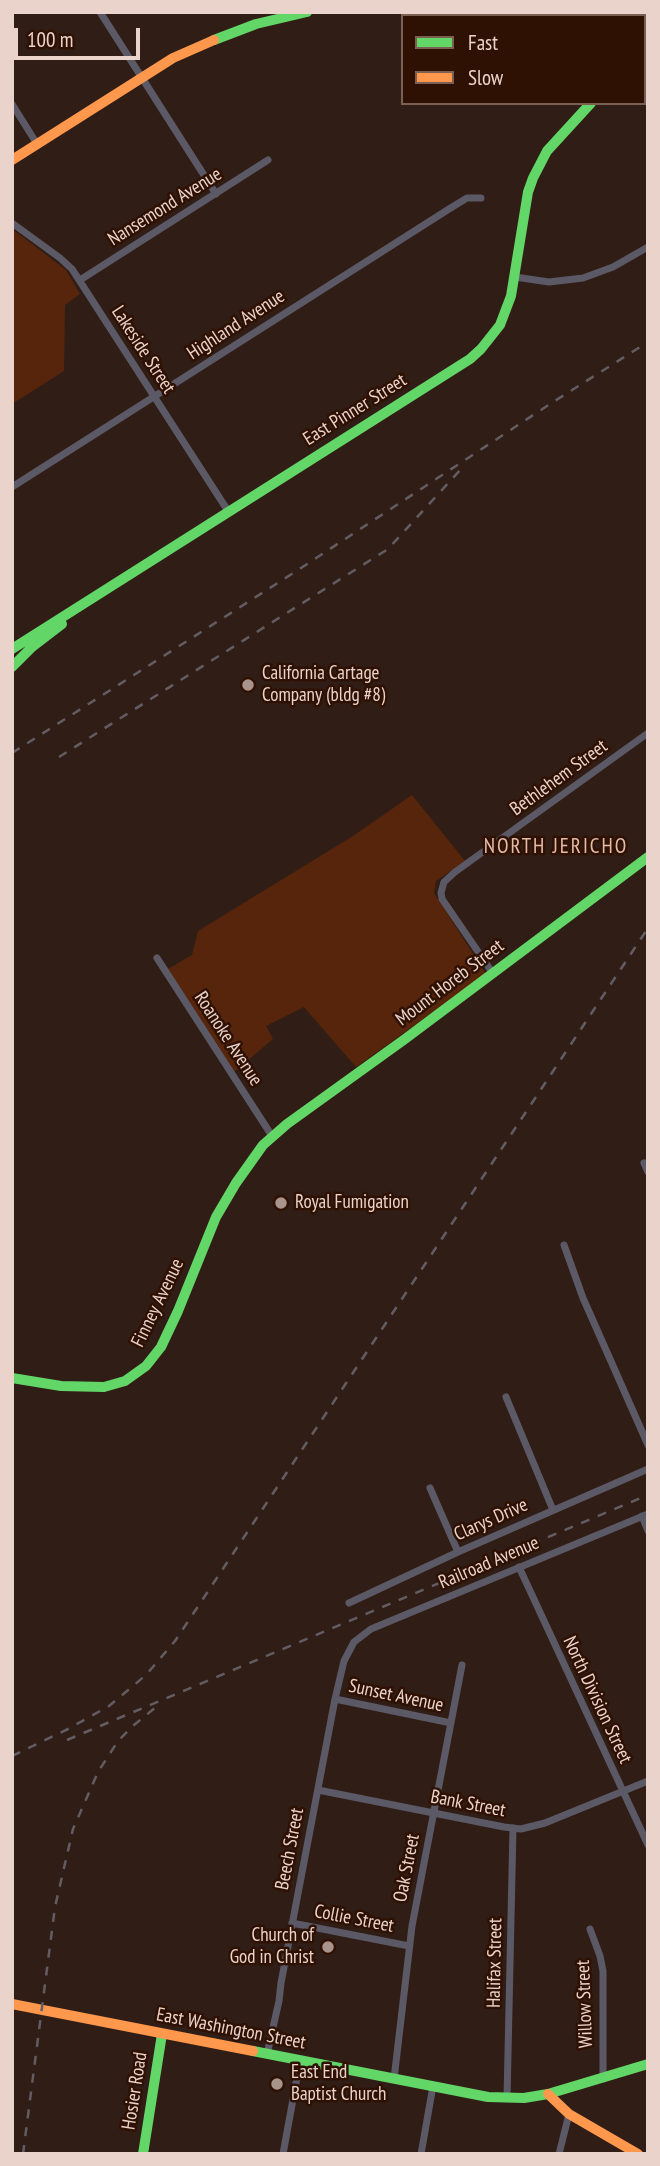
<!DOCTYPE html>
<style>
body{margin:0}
#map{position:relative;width:660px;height:2166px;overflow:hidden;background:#301e16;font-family:"PT Sans Narrow",sans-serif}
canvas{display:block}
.frame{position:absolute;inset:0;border:14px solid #ead3ca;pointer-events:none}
.legend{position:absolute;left:401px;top:14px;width:245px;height:91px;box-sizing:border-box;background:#2f1103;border:2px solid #7a5f53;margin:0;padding:9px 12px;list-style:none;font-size:21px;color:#ead3ca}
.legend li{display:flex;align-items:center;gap:14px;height:35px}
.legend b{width:35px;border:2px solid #7a5f53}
.scale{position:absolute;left:14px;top:28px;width:126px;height:32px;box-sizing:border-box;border:4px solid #ead3ca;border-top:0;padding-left:9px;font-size:21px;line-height:24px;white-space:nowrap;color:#ead3ca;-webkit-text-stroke:5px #2f1103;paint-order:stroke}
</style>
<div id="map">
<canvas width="660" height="2166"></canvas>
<div class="frame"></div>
<ul class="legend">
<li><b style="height:9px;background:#63d668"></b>Fast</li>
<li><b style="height:9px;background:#ff974d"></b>Slow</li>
</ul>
<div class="scale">100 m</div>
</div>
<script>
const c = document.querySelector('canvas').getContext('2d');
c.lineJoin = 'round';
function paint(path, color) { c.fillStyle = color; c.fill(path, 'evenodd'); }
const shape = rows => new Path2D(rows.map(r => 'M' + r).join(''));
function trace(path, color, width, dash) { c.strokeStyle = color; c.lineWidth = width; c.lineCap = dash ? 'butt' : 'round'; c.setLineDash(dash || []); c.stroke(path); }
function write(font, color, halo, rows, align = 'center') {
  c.font = font + ' "PT Sans Narrow",sans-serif'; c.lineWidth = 5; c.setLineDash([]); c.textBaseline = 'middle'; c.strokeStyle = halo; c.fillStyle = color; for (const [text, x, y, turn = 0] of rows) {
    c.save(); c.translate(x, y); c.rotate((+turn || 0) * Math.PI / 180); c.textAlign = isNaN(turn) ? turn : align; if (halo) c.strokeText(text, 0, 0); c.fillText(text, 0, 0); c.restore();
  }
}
const green = shape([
 [12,229,66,270,80,294,65,305,64,371,12,404],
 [412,795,465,861,436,881,434,893,486,974,356,1067,304,1007,266,1026,273,1039,234,1072,168,969,192,955,198,931,353,836]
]);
const street = shape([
 [100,12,216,194],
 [12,104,37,144],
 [12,223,60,258,72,269,228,511],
 [515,277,549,282,583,278,613,267,648,247],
 [80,280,268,160],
 [12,487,449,209,467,198,481,198],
 [157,958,272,1136],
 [492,972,442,899,441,893,444,882,455,872,648,733],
 [644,1163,648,1172],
 [564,1245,583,1298,648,1445],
 [506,1397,553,1510],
 [430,1488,458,1552],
 [642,1516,648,1531],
 [519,1567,648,1845],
 [349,1603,458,1552,648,1469],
 [335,1699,451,1723],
 [318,1790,504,1827,521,1829,545,1823,648,1781],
 [292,1923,409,1946],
 [590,1929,600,1956,603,1971,603,2079],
 [267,2054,279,2001,281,1983,335,1699,344,1661,354,1642,371,1629,648,1514],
 [394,2079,412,1926,462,1665],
 [507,2098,513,1828],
 [283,2154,300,2061],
 [421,2154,433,2086],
 [559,2154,569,2114]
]);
const fast = shape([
 [214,40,256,24,307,12],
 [644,89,648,90],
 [12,649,470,359,481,349,500,325,511,296,528,192,533,178,547,151,591,103],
 [12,667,32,647,62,624],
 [12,1378,61,1386,104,1387,125,1381,146,1366,161,1347,178,1311,216,1217,236,1183,263,1145,287,1124,405,1039,648,857],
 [253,2051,488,2097,524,2098,548,2094,648,2064],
 [143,2154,162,2034]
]);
const slow = shape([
 [457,12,474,16],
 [644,26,648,19],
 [12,160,173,58,214,40],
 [12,2004,253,2051],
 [548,2094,569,2114,638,2154]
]);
const jam = shape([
 [644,70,648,72]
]);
const rail = shape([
 [12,753,298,570,550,404,648,342],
 [59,757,388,549,462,468],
 [67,1740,648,1495],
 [12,1756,68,1729,109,1706,146,1675,175,1641,648,928],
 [23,2154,55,1907,73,1829,98,1772,118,1741,134,1725,156,1707]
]);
const markers = [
 [248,685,7,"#a9948b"],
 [281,1203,7,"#a9948b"],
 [328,1947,7,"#a9948b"],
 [277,2084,7,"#a9948b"]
];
const streetNames = [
 ["Nansemond Avenue",165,207,-32],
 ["Highland Avenue",236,325,-33],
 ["Lakeside Street",143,350,57],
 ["East Pinner Street",355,410,-32],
 ["Bethlehem Street",559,778,-36],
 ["Mount Horeb Street",450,983,-37],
 ["Roanoke Avenue",228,1039,57],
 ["Finney Avenue",158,1303,-64],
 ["Clarys Drive",491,1520,-24],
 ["Railroad Avenue",489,1563,-23],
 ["Sunset Avenue",396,1696,12],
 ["North Division Street",597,1700,65],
 ["Bank Street",468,1804,11],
 ["Beech Street",290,1849,-79],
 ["Oak Street",407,1868,-79],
 ["Collie Street",354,1919,11],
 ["Halifax Street",495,1963,-89],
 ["Willow Street",585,2004,-92],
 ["East Washington Street",231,2029,11],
 ["Hosier Road",135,2091,-81]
];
const poiNames = [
 ["California Cartage",262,674],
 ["Company (bldg #8)",262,696],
 ["Royal Fumigation",295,1203],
 ["Church of",314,1936,"right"],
 ["God in Christ",314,1958,"right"],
 ["East End",291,2073],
 ["Baptist Church",291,2095]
];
const neighbourhoodNames = [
 ["NORTH JERICHO",556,847]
];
paint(green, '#57250b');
trace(street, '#5c5967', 7);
trace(fast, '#63d668', 10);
trace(slow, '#ff974d', 10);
trace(jam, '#b3261e', 10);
trace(rail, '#635c63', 2.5, [9, 9]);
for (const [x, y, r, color] of markers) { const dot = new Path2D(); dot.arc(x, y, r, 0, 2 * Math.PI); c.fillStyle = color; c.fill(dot); trace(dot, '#2f1103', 2.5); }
write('19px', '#ead3ca', '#2f1103', streetNames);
write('19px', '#ead3ca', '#2f1103', poiNames, 'left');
c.letterSpacing = '2px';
write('21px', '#e5baa7', '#2f1103', neighbourhoodNames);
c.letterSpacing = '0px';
</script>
